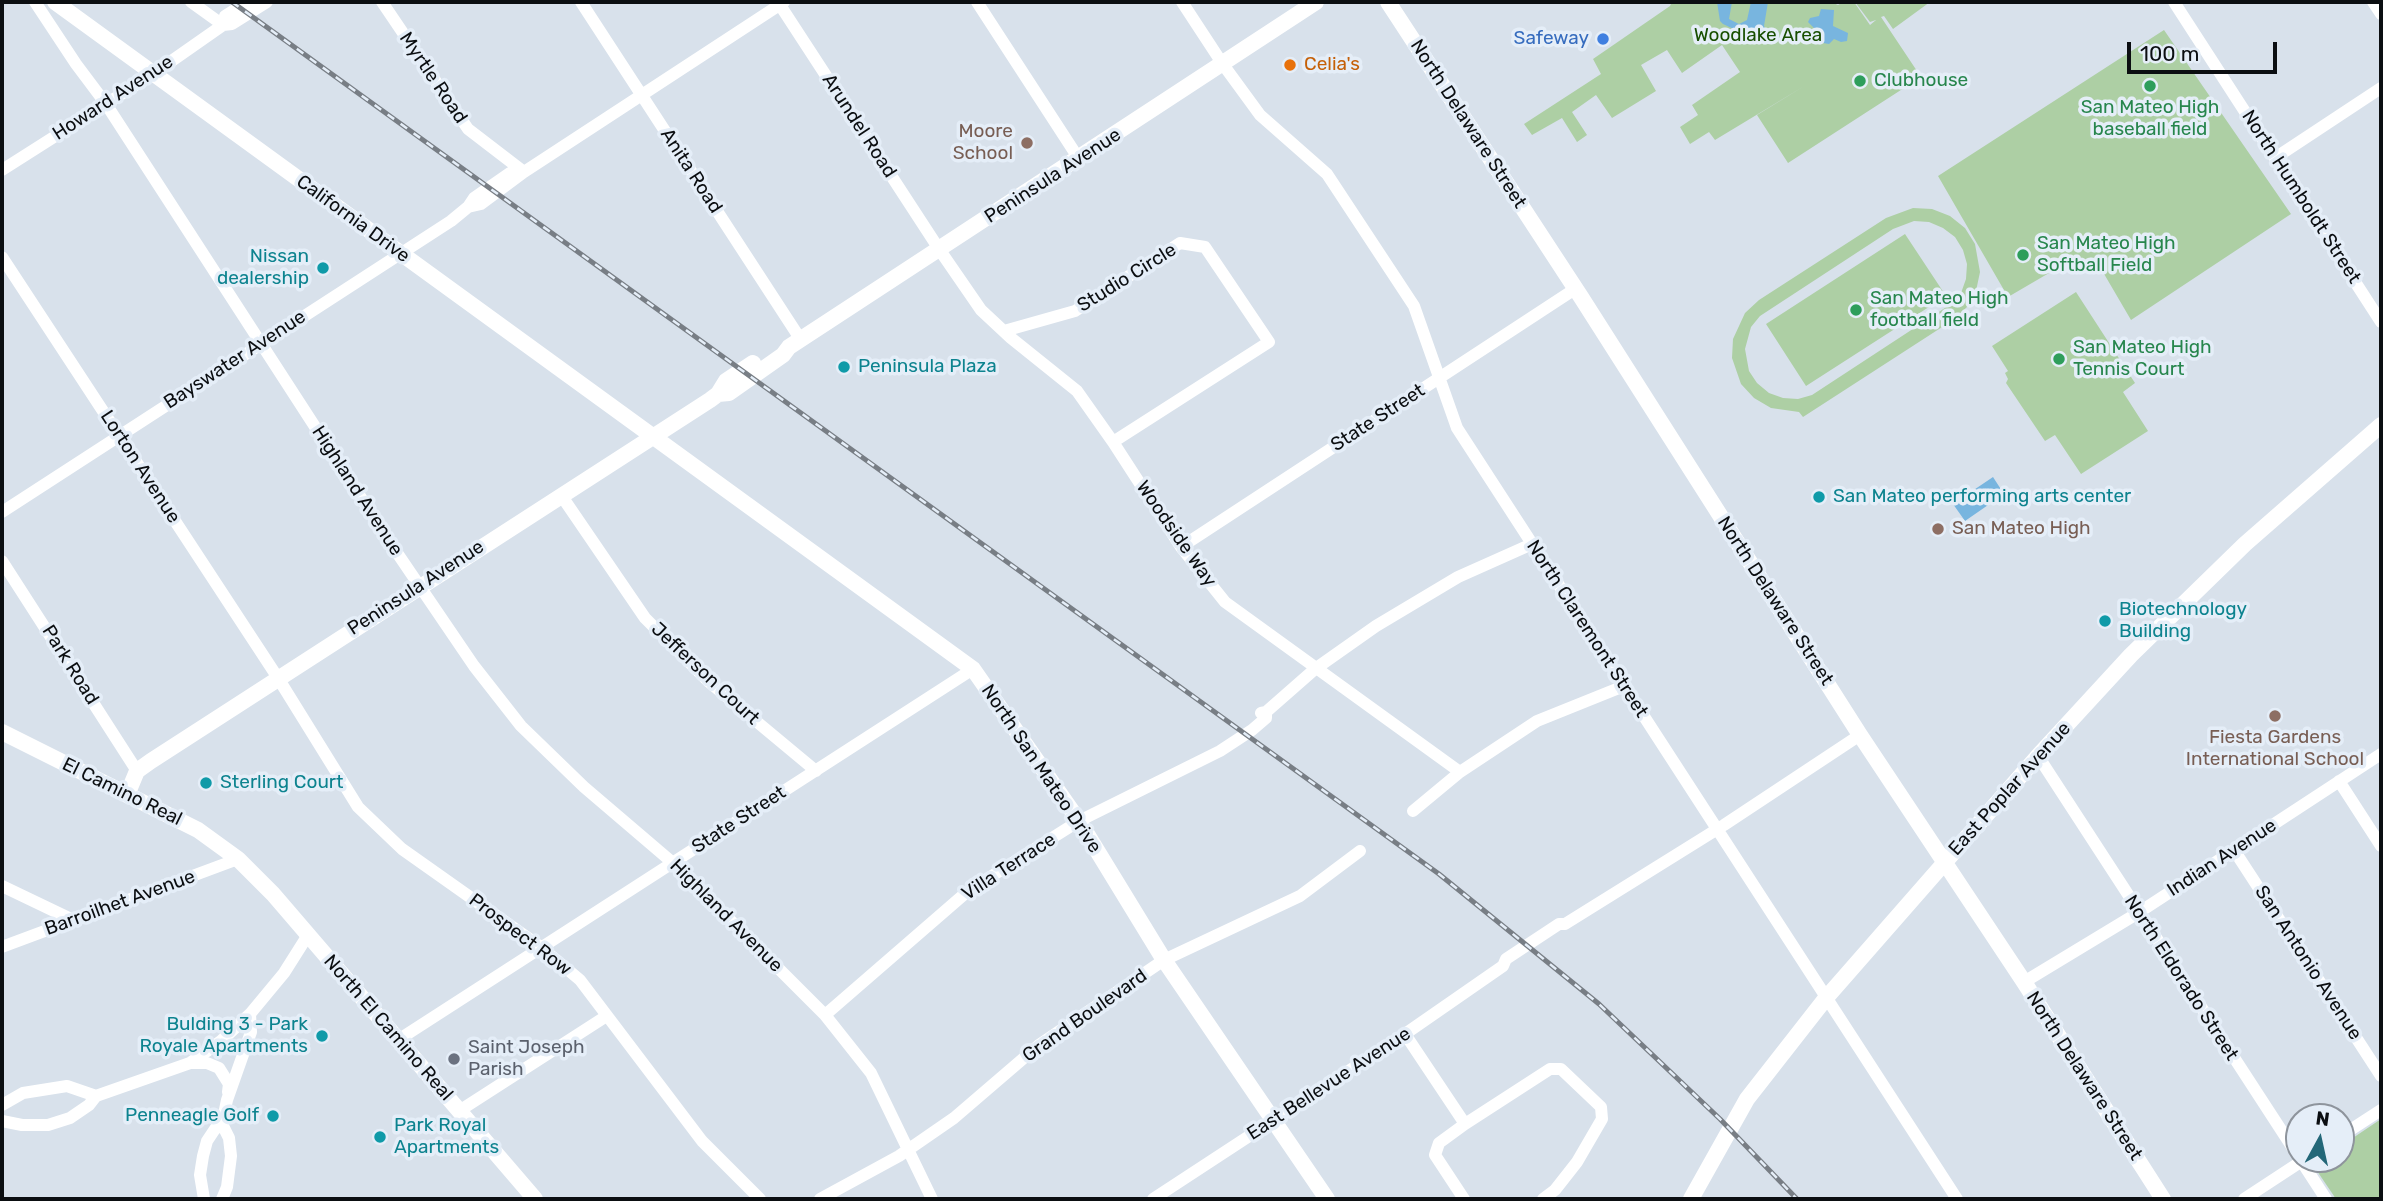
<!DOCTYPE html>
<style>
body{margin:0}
#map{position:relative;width:2383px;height:1201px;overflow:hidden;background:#d8e1eb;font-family:Rubik,sans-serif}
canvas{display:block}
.frame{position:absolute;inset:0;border:4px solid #0b0e11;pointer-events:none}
.north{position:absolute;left:2285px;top:1103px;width:70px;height:70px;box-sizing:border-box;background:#e5eef8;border:2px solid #8e949c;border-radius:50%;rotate:8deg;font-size:19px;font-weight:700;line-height:28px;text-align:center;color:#0b0e11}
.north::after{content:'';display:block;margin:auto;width:24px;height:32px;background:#236778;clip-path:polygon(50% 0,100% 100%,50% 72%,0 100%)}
.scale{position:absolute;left:2127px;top:42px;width:150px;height:32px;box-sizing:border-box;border:4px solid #0b0e11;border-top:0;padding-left:9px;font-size:21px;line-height:24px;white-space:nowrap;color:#0b0e11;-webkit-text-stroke:5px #e5eef8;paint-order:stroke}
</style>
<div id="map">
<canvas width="2383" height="1201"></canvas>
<div class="frame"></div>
<div class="north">N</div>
<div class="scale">100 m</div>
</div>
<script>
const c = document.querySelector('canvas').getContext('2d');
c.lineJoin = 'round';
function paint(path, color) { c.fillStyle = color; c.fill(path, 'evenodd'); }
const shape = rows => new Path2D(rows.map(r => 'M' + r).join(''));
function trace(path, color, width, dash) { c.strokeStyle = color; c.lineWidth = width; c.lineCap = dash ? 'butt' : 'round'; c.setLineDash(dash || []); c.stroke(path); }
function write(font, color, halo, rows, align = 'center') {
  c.font = font + ' Rubik,sans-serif'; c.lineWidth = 7; c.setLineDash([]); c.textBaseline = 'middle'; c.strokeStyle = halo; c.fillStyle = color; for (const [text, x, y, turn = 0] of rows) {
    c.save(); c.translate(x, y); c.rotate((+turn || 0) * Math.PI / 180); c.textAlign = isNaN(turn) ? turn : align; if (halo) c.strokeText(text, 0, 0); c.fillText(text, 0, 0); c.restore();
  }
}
const green = shape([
 [1672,2,1831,2,1838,5,1843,2,1854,2,1870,25,1876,20,1870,22,1855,2,1930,2,1893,29,1884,16,1881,17,1921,77,1788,163,1757,115,1806,85,1715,140,1709,132,1690,144,1680,127,1698,115,1692,105,1740,72,1722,45,1682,73,1667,50,1641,65,1656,91,1612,118,1596,95,1572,112,1587,135,1577,142,1562,118,1532,135,1524,124,1601,74,1593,59,1670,6],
 [2164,30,2291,214,2131,320,2100,267,2092,262,2080,258,2073,259,2008,297,1938,176],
 [1913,208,1932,209,1950,216,1965,228,1975,244,1980,272,1976,291,1967,307,1953,320,1803,417,1799,412,1771,408,1754,398,1741,384,1732,358,1733,339,1745,313,1759,300,1886,218],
 [1914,221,1929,222,1943,228,1955,237,1963,250,1967,264,1966,279,1961,293,1951,304,1812,395,1798,399,1783,398,1769,393,1757,383,1749,371,1745,349,1751,327,1760,316,1893,229],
 [1905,234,1946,296,1806,386,1766,324],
 [2076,292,2135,383,2123,392,2148,431,2081,474,2055,435,2045,441,2006,383,2008,379,2005,373,2008,371,1992,346],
 [2381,1119,2381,1199,2336,1199,2313,1165,2322,1159,2341,1159,2341,1146]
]);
const water = shape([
 [1717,2,1732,2,1729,19,1739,24,1747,20,1751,2,1768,2,1764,26,1768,33,1767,40,1763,42,1755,39,1723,24,1720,21],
 [1821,9,1834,10,1833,26,1848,33,1847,41,1841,42,1834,39,1829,44,1817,42,1818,32,1808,22,1810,18,1819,16],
 [1993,477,2004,494,1965,521,1953,504]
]);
const minor = shape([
 [35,2,76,64,106,104,389,541,474,666,521,726,584,787,673,863,825,1015,871,1073,932,1199],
 [191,2,223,25],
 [382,2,468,129,524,172],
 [581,2,801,340],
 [778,2,939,249,981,310,1011,338,1077,391,1113,442,1181,547,1225,602,1460,772],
 [977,2,1079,159],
 [1182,2,1222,63,1260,115,1327,174,1414,306,1457,428,1957,1199],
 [2174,2,2381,322],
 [2373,2,2381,14],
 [223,25,225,16,247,2],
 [2275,158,2381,88],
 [2,170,153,74,223,25,232,24,267,2],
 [468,207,481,204,524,172,784,2],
 [2,257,278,678,358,807,402,849,542,948,580,980,702,1141,760,1199],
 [1004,331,1075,311,1180,243,1205,247,1269,342,1113,442],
 [561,495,645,618,709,682,816,771],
 [2,512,451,221,468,207,474,198,510,173,524,172],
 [1181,547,1575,289],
 [2,561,137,771],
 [1261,713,1266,712,1315,669,1376,626,1458,577,1532,544],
 [2038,756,2326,1199],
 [2339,781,2381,846],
 [1413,811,1460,772,1537,721,1624,686],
 [2234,850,2381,1076],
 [2,886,73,920],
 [2,947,238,859],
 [2024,982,2138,913,2381,754],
 [825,1015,968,891,1079,821,1220,751,1252,730,1266,718,1266,712],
 [1405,1034,1465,1124],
 [398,1040,973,669],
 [192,1063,207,1063,219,1068,229,1084,228,1092],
 [2,1105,23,1093,67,1086,96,1096],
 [459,1111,605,1017],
 [2,1121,22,1125,48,1125,70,1118,89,1105,96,1096,190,1063,221,1041,250,1014,284,973,308,935],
 [222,1124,229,1138,231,1156,227,1187,222,1199],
 [2341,1136,2381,1110],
 [204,1199,200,1175,203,1156,207,1141,215,1129,222,1124,227,1100,251,1032,250,1014],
 [820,1199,899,1156,954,1118,1039,1045,1164,960,1300,896,1360,851],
 [1153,1199,1405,1034,1503,966,1506,959,1559,924,1565,924,1724,825,1860,735],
 [1464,1199,1435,1155,1439,1143,1465,1124,1550,1069,1561,1069,1601,1107,1602,1119,1577,1162,1555,1190,1543,1199],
 [2244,1199,2305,1159]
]);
const major = shape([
 [55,2,973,669,1079,821,1164,960,1327,1199],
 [1388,2,1581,297,1860,735,2024,982,2163,1199],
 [718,394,726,381,753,363],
 [2,732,198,830,238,859,273,894,535,1199],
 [127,795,137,771,151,761,710,400,718,394,729,393,783,355,789,347,1316,2],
 [1691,1199,1747,1099,1826,998,2038,756,2131,655,2245,544,2381,425]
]);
const rail = shape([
 [232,2,1439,874,1599,1004,1720,1119,1797,1199]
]);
const markers = [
 [1603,39,7,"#3f7fe0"],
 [1290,65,7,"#e8710a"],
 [1860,81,7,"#2e9e5b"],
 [2150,86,7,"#2e9e5b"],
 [1027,143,7,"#8d6e63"],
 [2023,255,7,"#2e9e5b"],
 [323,268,7,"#0f9aa8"],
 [1856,310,7,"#2e9e5b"],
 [2059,359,7,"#2e9e5b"],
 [844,367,7,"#0f9aa8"],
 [1819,497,7,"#0f9aa8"],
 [1938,529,7,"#8d6e63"],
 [2105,621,7,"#0f9aa8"],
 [2275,716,7,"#8d6e63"],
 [206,783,7,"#0f9aa8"],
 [322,1036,7,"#0f9aa8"],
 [454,1059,7,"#6b7280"],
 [273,1116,7,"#0f9aa8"],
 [380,1137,7,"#0f9aa8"]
];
const parkNames = [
 ["Woodlake Area",1758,36]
];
const shopNames = [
 ["Safeway",1589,39]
];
const foodNames = [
 ["Celia's",1304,65]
];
const streetNames = [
 ["Myrtle Road",433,78,56],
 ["Howard Avenue",113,98,-33],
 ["North Delaware Street",1468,124,57],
 ["Arundel Road",859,126,57],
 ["Anita Road",691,171,57],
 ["Peninsula Avenue",1053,176,-33],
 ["North Humboldt Street",2301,197,57],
 ["California Drive",353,219,36],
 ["Studio Circle",1127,278,-32],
 ["Bayswater Avenue",235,360,-33],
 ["State Street",1378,418,-33],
 ["Lorton Avenue",140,467,57],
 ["Highland Avenue",357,491,57],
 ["Woodside Way",1176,534,55],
 ["Peninsula Avenue",416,588,-33],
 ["North Delaware Street",1775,601,57],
 ["North Claremont Street",1587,629,57],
 ["Park Road",70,665,58],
 ["Jefferson Court",705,674,43],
 ["North San Mateo Drive",1041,769,56],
 ["East Poplar Avenue",2010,789,-48],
 ["El Camino Real",122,792,26],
 ["State Street",739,820,-33],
 ["Indian Avenue",2222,858,-33],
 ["Villa Terrace",1009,867,-33],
 ["Barroilhet Avenue",120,903,-20],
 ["Highland Avenue",726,916,45],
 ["Prospect Row",520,935,37],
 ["San Antonio Avenue",2308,963,57],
 ["North Eldorado Street",2181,978,57],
 ["Grand Boulevard",1085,1016,-35],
 ["North El Camino Real",388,1028,49],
 ["North Delaware Street",2084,1076,57],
 ["East Bellevue Avenue",1329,1084,-33]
];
const leisureNames = [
 ["Clubhouse",1874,81],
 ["San Mateo High",2150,108,"center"],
 ["baseball field",2150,130,"center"],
 ["San Mateo High",2037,244],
 ["Softball Field",2037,266],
 ["San Mateo High",1870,299],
 ["football field",1870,321],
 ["San Mateo High",2073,348],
 ["Tennis Court",2073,370]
];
const educationNames = [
 ["Moore",1013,132],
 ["School",1013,154],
 ["San Mateo High",1952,529,"left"],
 ["Fiesta Gardens",2275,738,"center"],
 ["International School",2275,760,"center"]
];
const cultureNames = [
 ["Nissan",309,257,"right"],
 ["dealership",309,279,"right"],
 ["Peninsula Plaza",858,367],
 ["San Mateo performing arts center",1833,497],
 ["Biotechnology",2119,610],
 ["Building",2119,632],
 ["Sterling Court",220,783],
 ["Bulding 3 - Park",308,1025,"right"],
 ["Royale Apartments",308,1047,"right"],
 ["Penneagle Golf",259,1116,"right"],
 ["Park Royal",394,1126],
 ["Apartments",394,1148]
];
const worshipNames = [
 ["Saint Joseph",468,1048],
 ["Parish",468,1070]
];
paint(green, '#adcfa4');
paint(water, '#78b5df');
trace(minor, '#fff', 12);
trace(major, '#fff', 16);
trace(rail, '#787e85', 5);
trace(rail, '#e5eef8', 2.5, [8]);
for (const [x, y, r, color] of markers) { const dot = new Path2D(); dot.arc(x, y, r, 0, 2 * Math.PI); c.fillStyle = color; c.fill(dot); trace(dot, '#e5eef8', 2.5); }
write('19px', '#184f01', '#e5eef8', parkNames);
write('19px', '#366cbe', '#e5eef8', shopNames, 'right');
write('19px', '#c56008', '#e5eef8', foodNames, 'left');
write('19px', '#0b0e11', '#e5eef8', streetNames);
write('19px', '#27864d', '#e5eef8', leisureNames, 'left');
write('19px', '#785e54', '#e5eef8', educationNames, 'right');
write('19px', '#0d838f', '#e5eef8', cultureNames, 'left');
write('19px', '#5b616d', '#e5eef8', worshipNames, 'left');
</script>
